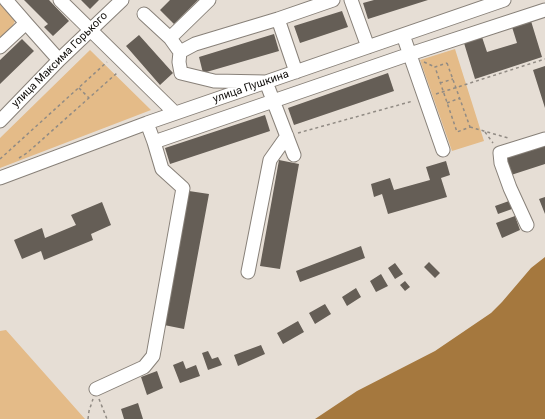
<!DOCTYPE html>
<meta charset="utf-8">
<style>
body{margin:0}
canvas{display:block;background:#e6ded5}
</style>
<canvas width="545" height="419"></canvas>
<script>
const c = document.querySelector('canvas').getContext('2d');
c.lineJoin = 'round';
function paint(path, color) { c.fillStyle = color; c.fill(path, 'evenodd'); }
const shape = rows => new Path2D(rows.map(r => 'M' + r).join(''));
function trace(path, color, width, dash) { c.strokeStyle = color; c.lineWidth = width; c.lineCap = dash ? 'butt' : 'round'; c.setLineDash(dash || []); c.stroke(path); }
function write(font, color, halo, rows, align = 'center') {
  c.font = font + ' Roboto,sans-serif'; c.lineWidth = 3; c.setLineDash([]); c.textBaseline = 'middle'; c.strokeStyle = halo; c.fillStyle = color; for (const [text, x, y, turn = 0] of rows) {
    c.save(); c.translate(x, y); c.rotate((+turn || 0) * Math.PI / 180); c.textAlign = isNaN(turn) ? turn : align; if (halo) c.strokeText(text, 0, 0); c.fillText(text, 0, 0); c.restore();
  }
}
const green = shape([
 [0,3,16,19,9,33,0,37],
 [455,49,484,141,452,151,420,60],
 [90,50,151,110,0,168,0,138],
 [6,330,85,419,0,419,0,331]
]);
const water = shape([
 [545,257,545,419,315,419,357,391,435,351,491,313,502,302,531,268]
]);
const building = shape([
 [24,0,49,0,69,21,53,36,44,27,48,24],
 [81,0,99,0,90,9],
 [170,0,198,0,174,24,160,10],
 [374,0,428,0,368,19,363,3],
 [342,11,348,27,300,43,294,26],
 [531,21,542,57,475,79,464,43,482,37,487,52,517,43,512,27],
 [274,34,279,51,203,73,199,57],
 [139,35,173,73,160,85,126,46],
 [22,39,34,51,0,84,0,60],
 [545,66,545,108,533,70],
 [388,73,394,91,294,125,288,108],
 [265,115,270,131,170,164,165,148],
 [545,145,545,164,508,176,503,159],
 [279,160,299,164,280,269,260,266],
 [446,161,450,175,441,178,447,197,388,214,382,194,374,197,371,184,390,178,394,190,430,180,426,167],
 [189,191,209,194,184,329,164,325],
 [545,197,545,214,539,199],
 [509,201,512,209,498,214,495,206],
 [102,202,111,225,91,234,93,240,44,260,41,251,22,259,14,240,42,228,45,238,76,225,71,215],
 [515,216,520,230,502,238,496,223],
 [361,246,365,258,300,282,296,271],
 [429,262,440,273,435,278,424,267],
 [395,263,403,274,395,279,388,268],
 [381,274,388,286,376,292,370,281],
 [405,281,410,287,405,291,400,285],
 [356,288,361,297,347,306,342,297],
 [325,304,331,314,315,324,309,313],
 [298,321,304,332,283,344,277,333],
 [261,345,265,354,238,366,234,355],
 [208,351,212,359,218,357,222,365,208,370,202,353],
 [183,361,186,369,196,365,200,376,180,383,173,365],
 [157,371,163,388,147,395,141,377],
 [138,403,143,419,124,419,121,409]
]);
const path = shape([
 [424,62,435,67],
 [447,63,470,127,457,132,435,67,447,63],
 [440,83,453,79],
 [79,88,89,98],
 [436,94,545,59],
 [447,103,460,98],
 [470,127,508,138],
 [485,132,493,143],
 [298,133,413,101],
 [19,158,27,153,117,73],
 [0,159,107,62],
 [99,399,107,419],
 [88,419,89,411,93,399]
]);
const minor = shape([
 [6,0,26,23],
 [60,0,175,113],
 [351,0,368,47],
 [144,14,170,38,180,52,179,62,181,73,214,81,266,82,294,155],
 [278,19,296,72],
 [403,35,443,150],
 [170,38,209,0],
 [0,47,26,23,59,60],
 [180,52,195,44,278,19,333,0],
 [0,121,59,60,122,0],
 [147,123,154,142,410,54,545,10],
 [0,178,147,123,504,0],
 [527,225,510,188,501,163,500,153,545,139],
 [248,272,270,160,287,136],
 [96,389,144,367,153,356,183,188,162,169,154,142]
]);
const streetNames = [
 ["улица Максима Горького",60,60,-45],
 ["улица Пушкина",251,87,-19]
];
paint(green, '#e4bb88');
paint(water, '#a5783e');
paint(building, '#655e56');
trace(minor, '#888179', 15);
trace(path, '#918b84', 1.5, [3, 3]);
trace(minor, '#fff', 13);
write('11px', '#0e0c09', '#fff', streetNames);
</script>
